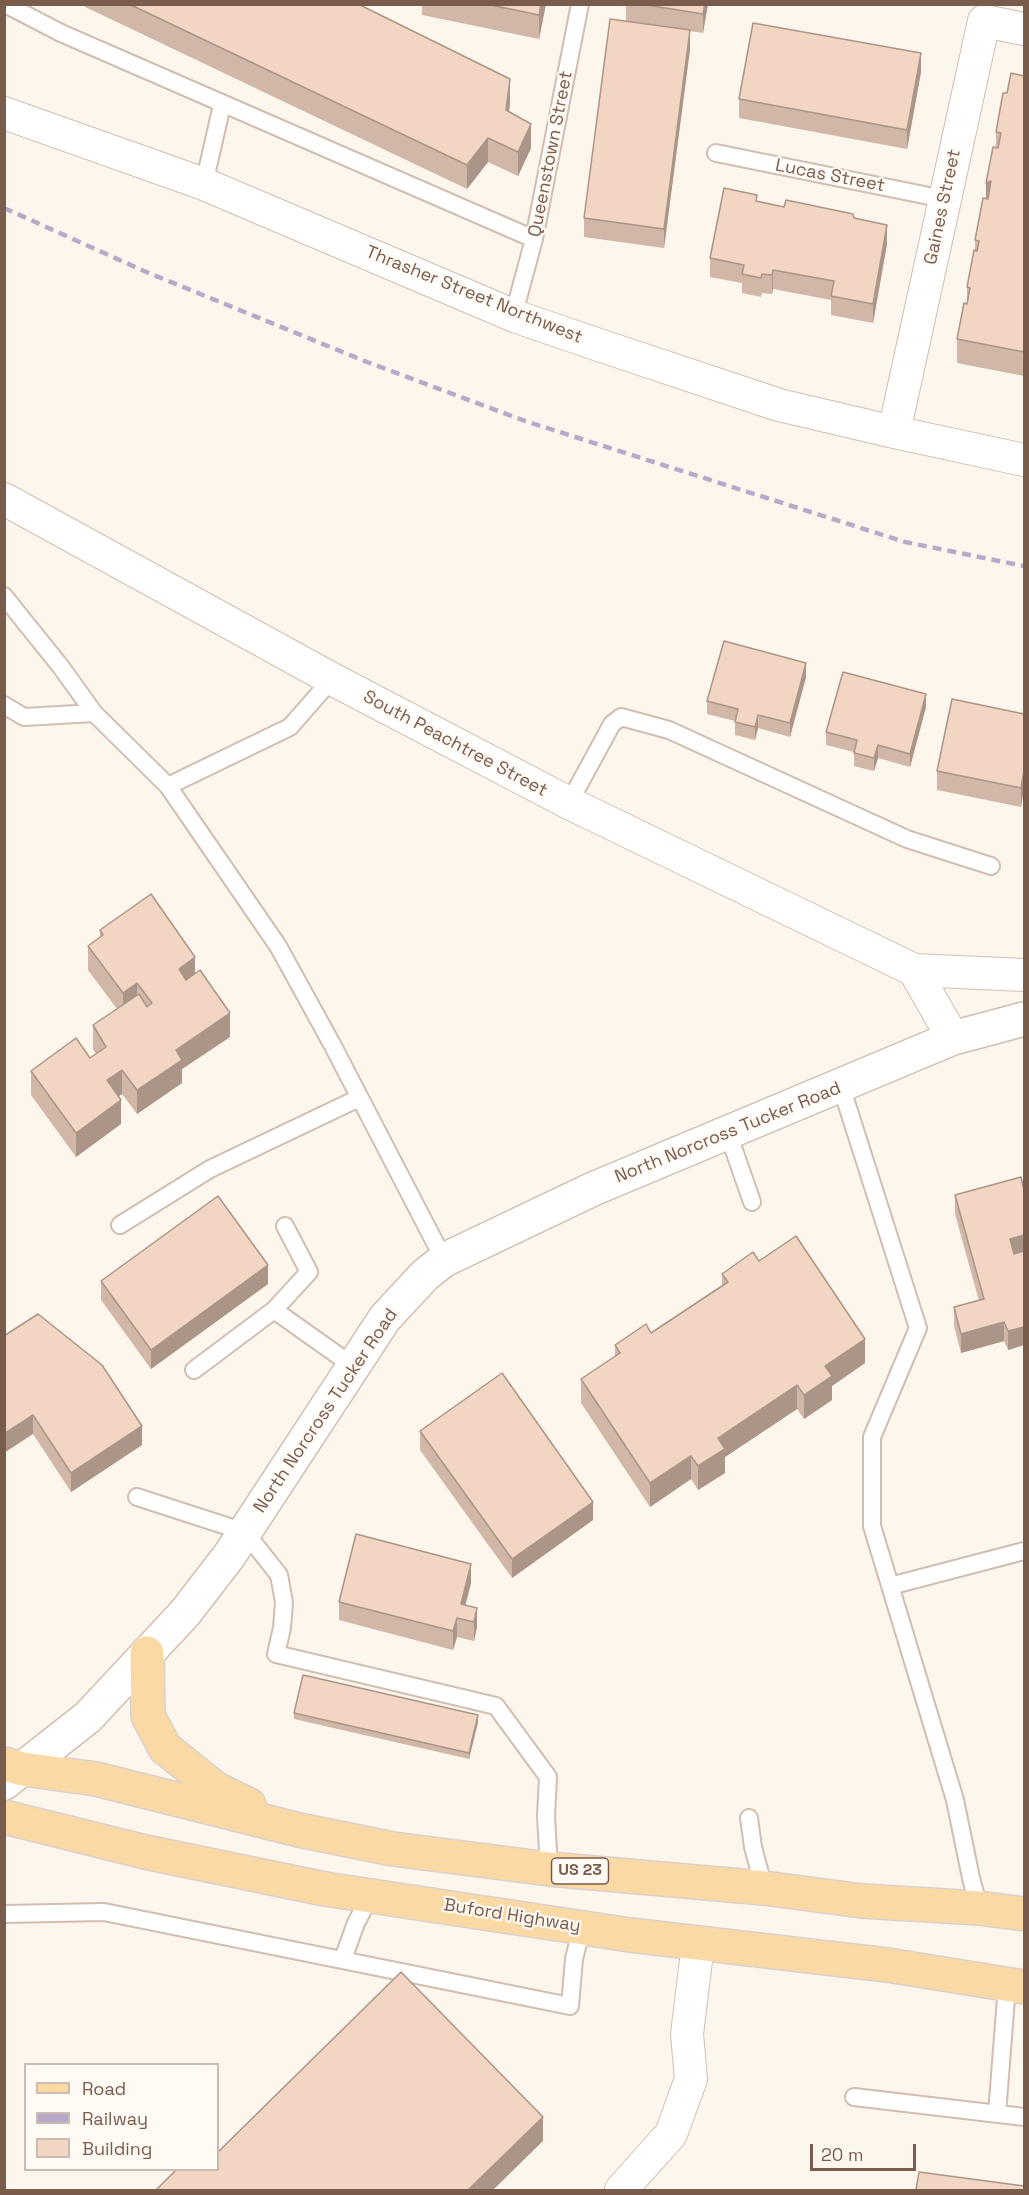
<!DOCTYPE html>
<style>
body{margin:0}
#map{position:relative;width:1029px;height:2195px;overflow:hidden;background:#fdf6ec;font-family:"Space Grotesk",sans-serif}
canvas{display:block}
.frame{position:absolute;inset:0;border:6px solid #7a5c4d;pointer-events:none}
.legend{position:absolute;left:24px;top:2063px;width:195px;height:108px;box-sizing:border-box;background:#fffaf3;border:2px solid #cabbb1;margin:0;padding:8px 10px;list-style:none;font-size:18px;color:#7a5c4d}
.legend li{display:flex;align-items:center;gap:12px;height:30px}
.legend b{width:30px;border:2px solid #cabbb1}
.scale{position:absolute;left:810px;top:2144px;width:106px;height:27px;box-sizing:border-box;border:3px solid #7a5c4d;border-top:0;padding-left:8px;font-size:18px;line-height:21px;white-space:nowrap;color:#7a5c4d;-webkit-text-stroke:4px #fffaf3;paint-order:stroke}
</style>
<div id="map">
<canvas width="1029" height="2195"></canvas>
<div class="frame"></div>
<ul class="legend">
<li><b style="height:8px;background:#fbd9a5"></b>Road</li>
<li><b style="height:8px;background:#b9a8c9"></b>Railway</li>
<li><b style="height:16px;background:#f3d5c3"></b>Building</li>
</ul>
<div class="scale">20 m</div>
</div>
<script>
const c = document.querySelector('canvas').getContext('2d');
c.lineJoin = 'round';
const shape = rows => new Path2D(rows.map(r => 'M' + r).join(''));
function trace(path, color, width, dash) { c.strokeStyle = color; c.lineWidth = width; c.lineCap = dash ? 'butt' : 'round'; c.setLineDash(dash || []); c.stroke(path); }
function paint(path, color) { c.fillStyle = color; c.fill(path, 'evenodd'); }
function write(font, color, halo, rows, align = 'center') {
  c.font = font + ' "Space Grotesk",sans-serif'; c.lineWidth = 4.5; c.setLineDash([]); c.textBaseline = 'middle'; c.strokeStyle = halo; c.fillStyle = color; for (const [text, x, y, turn = 0] of rows) {
    c.save(); c.translate(x, y); c.rotate((+turn || 0) * Math.PI / 180); c.textAlign = isNaN(turn) ? turn : align; if (halo) c.strokeText(text, 0, 0); c.fillText(text, 0, 0); c.restore();
  }
}
const service = shape([
 [5,4,61,33,534,239],
 [716,153,944,199],
 [204,184,222,105],
 [517,317,517,302,534,239,580,4],
 [4,596,61,667,94,713,168,786,278,946,333,1046,444,1260],
 [4,705,24,717,94,713],
 [168,786,290,727,332,679],
 [569,803,612,724,621,717,669,730,907,839,991,866],
 [841,1086,918,1328,872,1437,872,1526,955,1800,971,1878,979,1908],
 [728,1133,752,1202],
 [120,1225,210,1169,359,1098],
 [285,1226,309,1272,274,1310,353,1366],
 [194,1370,274,1310],
 [137,1497,245,1532,279,1575,284,1602,282,1628,276,1654,496,1706,548,1777,546,1816,549,1869],
 [890,1586,1024,1551],
 [749,1818,753,1847,764,1888],
 [4,1914,104,1912,570,2006,574,1959,582,1927],
 [343,1959,356,1923,371,1895],
 [854,2097,1024,2117],
 [997,2114,1007,1985]
]);
const minor = shape([
 [4,113,204,184,517,317,596,344,779,405,894,432,1024,460],
 [894,432,984,21,1024,29],
 [4,499,332,679,569,803,914,970,953,1038],
 [914,970,1024,975],
 [621,2190,671,2134,691,2079,687,2034,698,1944]
]);
const tertiary = shape([
 [4,1783,88,1717,185,1613,229,1556,385,1318,425,1275,444,1260,593,1189,953,1038,1024,1019]
]);
const primary = shape([
 [147,1653,148,1716,165,1748,216,1789,249,1805],
 [4,1764,23,1769,96,1779,299,1830,393,1849,549,1869,764,1888,862,1901,979,1908,1024,1914],
 [4,1817,145,1852,325,1889,630,1935,887,1965,1024,1987]
]);
const rail = shape([
 [4,208,144,271,367,362,525,421,905,542,1024,566]
]);
const wall = shape([
 [79,4,358,4,510,103,509,112,531,148,518,176,488,162,467,189],
 [422,4,546,4,539,39,422,15],
 [626,4,708,4,703,33,690,31,690,49,664,248,584,237,584,218,626,21],
 [921,72,907,149,739,118,739,99],
 [1024,76,1024,376,957,363,957,339,967,304,967,287,975,251,975,240,986,199,996,148,996,132,1007,93],
 [757,201,784,207,854,218,887,244,873,323,831,315,831,300,773,289,772,294,762,293,761,297,742,293,742,283,710,277,710,258],
 [806,677,790,737,758,728,755,740,735,735,735,721,707,714,707,701],
 [926,707,910,767,878,758,874,771,854,766,854,752,826,745,826,732],
 [1024,714,1024,789,1021,807,937,790,937,771],
 [100,930,195,974,230,1037,182,1069,182,1083,137,1114,122,1094,118,1097,121,1124,76,1157,31,1095,31,1071,90,1058,96,1054,93,1049,93,1025,117,1009,88,970,88,946,100,937],
 [1024,1191,1024,1345,1008,1350,1004,1341,961,1353,954,1326,954,1307,979,1301,955,1214,955,1195],
 [759,1261,865,1363,832,1386,832,1400,804,1419,797,1409,725,1457,725,1473,698,1490,691,1479,650,1507,581,1403,581,1379,615,1357,615,1345,651,1333,722,1286,722,1274],
 [101,1281,268,1284,151,1369,101,1300],
 [4,1336,142,1445,71,1492,33,1434],
 [420,1431,593,1520,512,1578,420,1450],
 [471,1583,465,1605,477,1627,474,1641,457,1637,453,1650,339,1620,339,1602],
 [294,1713,478,1722,469,1759,294,1719]
]);
const shadedWall = shape([
 [541,4,546,4,539,39,539,15],
 [705,4,708,4,703,33,703,14],
 [690,30,690,49,664,248,664,229],
 [921,53,921,72,907,149,907,130],
 [510,79,510,103,506,134,506,110],
 [531,124,531,148,518,176,518,152],
 [488,138,488,162,467,189,467,165],
 [991,181,986,207,986,183],
 [887,225,887,244,873,323,873,304],
 [773,270,773,289,772,294,772,275],
 [806,663,806,677,790,737,790,723],
 [926,694,926,707,910,767,910,754],
 [758,715,758,728,755,740,755,727],
 [878,745,878,758,874,771,874,758],
 [1024,771,1024,789,1021,807,1021,788],
 [195,957,195,981,179,993,179,969],
 [137,983,137,1007,123,1017,123,993],
 [230,1013,230,1037,182,1069,182,1083,137,1114,137,1090,176,1050],
 [122,1070,122,1094,107,1104,107,1080],
 [121,1100,121,1124,76,1157,76,1133],
 [1024,1235,1024,1253,1010,1257,1010,1239],
 [268,1265,268,1284,151,1369,151,1350],
 [1004,1322,1004,1341,961,1353,961,1334],
 [1024,1327,1024,1345,1008,1350,1008,1331],
 [865,1339,865,1363,832,1386,832,1400,804,1419,804,1395,825,1366],
 [797,1385,797,1409,725,1457,725,1473,698,1490,698,1466,718,1438],
 [33,1415,33,1434,4,1453,4,1434],
 [142,1426,142,1445,71,1492,71,1473],
 [691,1456,691,1479,650,1507,650,1483],
 [593,1502,593,1520,512,1578,512,1559],
 [471,1564,471,1583,462,1619,461,1604],
 [477,1608,477,1627,474,1641,474,1622],
 [457,1618,457,1637,453,1650,453,1631],
 [478,1715,478,1722,469,1759,469,1753],
 [543,2117,543,2141,493,2190,468,2190]
]);
const building = shape([
 [129,4,358,4,510,79,506,110,531,124,518,152,488,138,467,165,129,4],
 [486,4,541,4,539,15,486,4],
 [641,4,705,4,703,14,641,4],
 [610,19,690,30,664,229,584,218,610,19],
 [753,23,921,53,907,130,739,99,753,23],
 [1011,73,1024,76,1024,352,957,339,964,303,967,304,970,288,967,287,974,250,977,251,979,241,975,240,983,198,988,199,991,181,986,183,993,147,998,148,1001,133,996,132,1003,93,1007,93,1011,73],
 [724,188,757,195,756,201,784,207,786,200,853,214,854,218,887,225,873,304,831,296,834,281,773,270,772,275,762,274,761,278,742,274,744,265,710,258,724,188],
 [724,641,806,663,790,723,758,715,755,727,735,722,738,709,707,701,724,641],
 [843,672,926,694,910,754,878,745,874,758,854,753,857,740,826,732,843,672],
 [952,699,1024,714,1024,771,1021,788,937,771,952,699],
 [151,894,195,957,179,969,186,980,200,970,230,1013,176,1050,182,1060,137,1090,122,1070,107,1080,121,1100,76,1133,31,1071,76,1038,90,1058,106,1047,93,1025,139,994,147,1007,152,1003,137,983,123,993,88,946,103,935,100,930,151,894],
 [1021,1177,1024,1191,1024,1235,1010,1239,1014,1254,1024,1251,1024,1327,1008,1331,1004,1322,961,1334,954,1307,984,1299,955,1195,1021,1177],
 [218,1196,268,1265,151,1350,101,1281,218,1196],
 [796,1236,865,1339,825,1366,832,1376,804,1395,797,1385,718,1438,725,1449,698,1466,691,1456,650,1483,581,1379,620,1353,615,1345,646,1324,651,1333,728,1282,722,1274,753,1252,759,1261,796,1236],
 [38,1314,102,1365,142,1426,71,1473,33,1415,4,1434,4,1336,38,1314],
 [502,1373,593,1502,512,1559,420,1431,502,1373],
 [356,1534,471,1564,461,1604,477,1608,474,1622,457,1618,453,1631,339,1602,356,1534],
 [303,1675,478,1715,469,1753,294,1713,303,1675],
 [401,1972,543,2117,468,2190,156,2190,177,2169,218,2169,218,2152,401,1972],
 [919,2172,1024,2186,1024,2190,916,2190,919,2172]
]);
const shields = [
 [580,1871,57]
];
const shieldNames = [
 ["US 23",580,1871]
];
const streetNames = [
 ["Queenstown Street",551,154,-79],
 ["Lucas Street",830,176,11],
 ["Gaines Street",943,207,-78],
 ["Thrasher Street Northwest",474,295,22],
 ["South Peachtree Street",455,744,28],
 ["North Norcross Tucker Road",728,1133,-22],
 ["North Norcross Tucker Road",326,1411,-56],
 ["Buford Highway",512,1916,9]
];
trace(service, '#d1beb0', 20);
trace(minor, '#d1beb0', 34);
trace(tertiary, '#d1beb0', 36);
trace(primary, '#dad1cd', 36);
trace(service, '#fff', 16);
trace(minor, '#fff', 32);
trace(tertiary, '#fff', 33);
trace(primary, '#fbd9a5', 33);
trace(rail, '#b9a8c9', 4.5, [9, 6]);
paint(wall, '#d1b7a8');
paint(shadedWall, '#aa9588');
paint(building, '#f3d5c3');
trace(building, '#aa9588', 1.5);
for (const [x, y, w] of shields) { const box = new Path2D(); box.roundRect(x - w / 2, y - 13, w, 26, 4.5); c.fillStyle = '#fffaf3'; c.fill(box); trace(box, '#7a5c4d', 1.5); }
write('bold 16px', '#7a5c4d', null, shieldNames);
write('18px', '#7a5c4d', '#fffaf3', streetNames);
</script>
